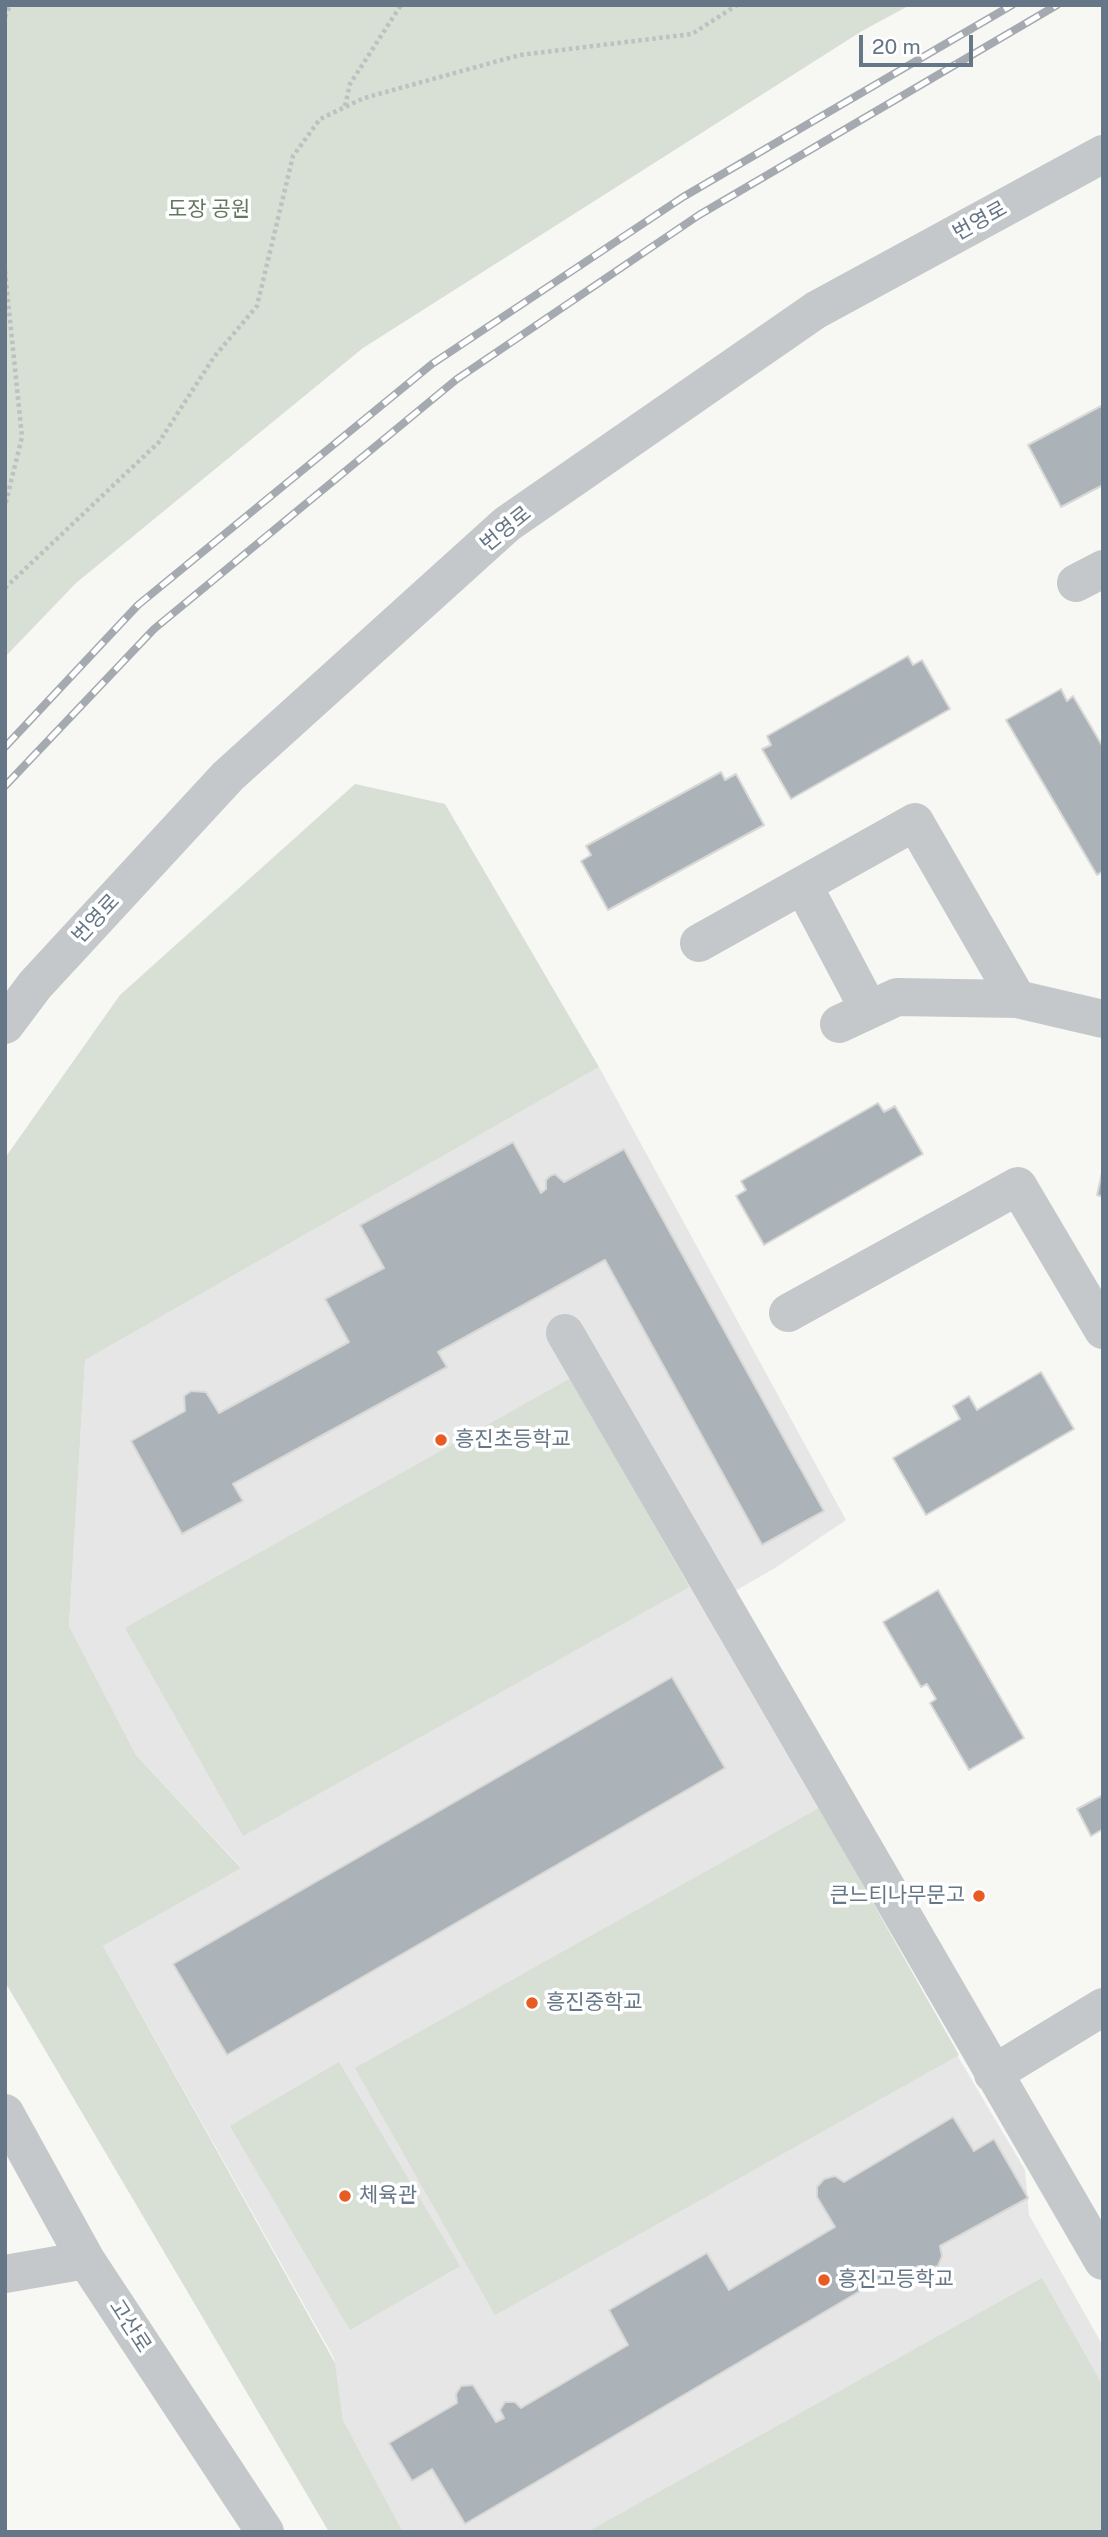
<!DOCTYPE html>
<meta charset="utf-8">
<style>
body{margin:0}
#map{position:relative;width:1108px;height:2537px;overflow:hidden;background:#f7f7f4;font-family:"Public Sans",sans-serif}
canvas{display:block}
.frame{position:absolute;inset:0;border:7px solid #657686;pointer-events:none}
.scale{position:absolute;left:859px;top:35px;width:114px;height:32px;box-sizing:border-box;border:4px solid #657686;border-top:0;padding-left:9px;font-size:21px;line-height:24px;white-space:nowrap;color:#657686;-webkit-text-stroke:5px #fff;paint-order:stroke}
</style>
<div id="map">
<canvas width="1108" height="2537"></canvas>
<div class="frame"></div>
<div class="scale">20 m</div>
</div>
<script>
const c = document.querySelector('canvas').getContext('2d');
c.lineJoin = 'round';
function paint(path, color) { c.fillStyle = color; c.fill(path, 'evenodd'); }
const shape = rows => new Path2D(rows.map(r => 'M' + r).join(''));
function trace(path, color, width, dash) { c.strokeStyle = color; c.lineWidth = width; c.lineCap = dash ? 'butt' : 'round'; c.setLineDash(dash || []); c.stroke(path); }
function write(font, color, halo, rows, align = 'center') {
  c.font = font + ' "Public Sans","Noto Sans KR",sans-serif'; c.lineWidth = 7; c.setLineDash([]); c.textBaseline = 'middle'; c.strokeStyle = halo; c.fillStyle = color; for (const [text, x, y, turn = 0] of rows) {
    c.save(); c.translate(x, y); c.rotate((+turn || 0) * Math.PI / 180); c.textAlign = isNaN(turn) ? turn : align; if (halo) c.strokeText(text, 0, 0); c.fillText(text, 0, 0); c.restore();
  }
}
const built = shape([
 [599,1067,846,1520,775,1568,709,1606,960,2060,1025,2170,1029,2215,1103,2346,1103,2532,403,2532,343,2420,334,2358,103,1946,241,1867,136,1755,69,1626,85,1360]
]);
const green = shape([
 [5,5,910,5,862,31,363,348,76,583,5,657],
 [355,784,445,804,599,1067,85,1360,69,1626,136,1755,241,1868,103,1946,335,2363,343,2420,403,2532,329,2532,5,1982,5,1158,120,995],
 [571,1378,689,1587,243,1836,125,1628],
 [819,1808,959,2055,495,2315,355,2068],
 [339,2062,460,2266,350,2330,230,2126],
 [1042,2278,1103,2386,1103,2532,591,2530]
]);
const building = shape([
 [1103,405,1103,485,1061,507,1028,445,1103,405],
 [908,656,913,665,922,660,950,709,791,799,762,749,771,745,767,736,908,656],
 [1061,689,1067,701,1073,696,1103,747,1103,871,1097,875,1006,720,1061,689],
 [721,772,725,780,736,774,764,825,608,910,581,861,591,855,586,846,721,772],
 [878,1103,884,1112,895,1106,923,1154,764,1245,736,1196,746,1190,741,1181,878,1103],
 [513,1142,541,1193,546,1189,546,1180,550,1176,555,1174,564,1182,624,1149,824,1511,762,1545,605,1260,438,1352,447,1367,233,1484,243,1501,182,1534,131,1441,185,1411,184,1396,191,1391,206,1392,219,1413,349,1342,325,1299,384,1268,360,1225,513,1142],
 [1103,1168,1103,1197,1097,1195,1103,1168],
 [1041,1372,1074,1429,926,1515,893,1458,960,1419,953,1406,969,1396,977,1410,1041,1372],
 [938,1590,1024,1738,969,1770,930,1703,936,1699,927,1684,921,1687,883,1622,938,1590],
 [672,1677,725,1768,227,2055,173,1964,672,1677],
 [1103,1795,1103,1829,1091,1836,1077,1809,1103,1795],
 [953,2117,974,2151,994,2139,1028,2198,940,2246,942,2256,938,2266,925,2269,918,2266,905,2274,894,2271,465,2524,432,2469,412,2481,389,2443,457,2403,456,2394,461,2386,473,2385,496,2422,504,2418,500,2410,505,2402,515,2402,521,2408,628,2345,609,2310,707,2253,729,2290,835,2227,817,2197,817,2187,824,2179,835,2176,844,2182,953,2117]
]);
const path = shape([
 [5,17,10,5],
 [345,106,350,84,401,5],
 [5,271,22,437,5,506],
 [5,588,159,442,214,357,257,306,293,156,320,119,364,98,520,55,692,34,737,5]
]);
const minor = shape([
 [1076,583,1103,569],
 [803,885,868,1008],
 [699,943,915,822,1017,999,1103,1019],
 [839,1024,897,997,1017,999],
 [5,1025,35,985,228,776,507,524,816,310,1103,154],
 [788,1313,1018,1186,1103,1330],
 [565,1333,1103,2261],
 [993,2074,1103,2007],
 [5,2113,86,2260,265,2532],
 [5,2274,86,2260]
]);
const rail = shape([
 [5,747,138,605,432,364,683,197,1012,5],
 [5,786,154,629,457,379,699,215,1057,5]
]);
const markers = [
 [441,1440,7,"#e85b23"],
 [979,1896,7,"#e85b23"],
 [532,2003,7,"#e85b23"],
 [345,2196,7,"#e85b23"],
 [824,2280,7,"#e85b23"]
];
const parkNames = [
 ["도장 공원",209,210]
];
const streetNames = [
 ["번영로",980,221,-29],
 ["번영로",506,529,-39],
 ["번영로",96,919,-47],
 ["고산로",130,2326,57]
];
const poiNames = [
 ["흥진초등학교",455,1440],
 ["큰느티나무문고",965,1896,"right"],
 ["흥진중학교",546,2003],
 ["체육관",359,2196],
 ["흥진고등학교",838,2280]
];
paint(built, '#e5e6e5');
paint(green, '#d8dfd5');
paint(building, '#abb3b9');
trace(building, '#d8d9d6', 2);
trace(path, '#bec0c2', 4.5, [3.5, 3.5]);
trace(minor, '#c4c8cb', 38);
trace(rail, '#a4aab0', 8);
trace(rail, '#fff', 5, [16]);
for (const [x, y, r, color] of markers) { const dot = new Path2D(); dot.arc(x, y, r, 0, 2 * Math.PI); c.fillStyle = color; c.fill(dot); trace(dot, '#fff', 2.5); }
write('21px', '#647860', '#fff', parkNames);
write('21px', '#657686', '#fff', streetNames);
write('21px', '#657686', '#fff', poiNames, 'left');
</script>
